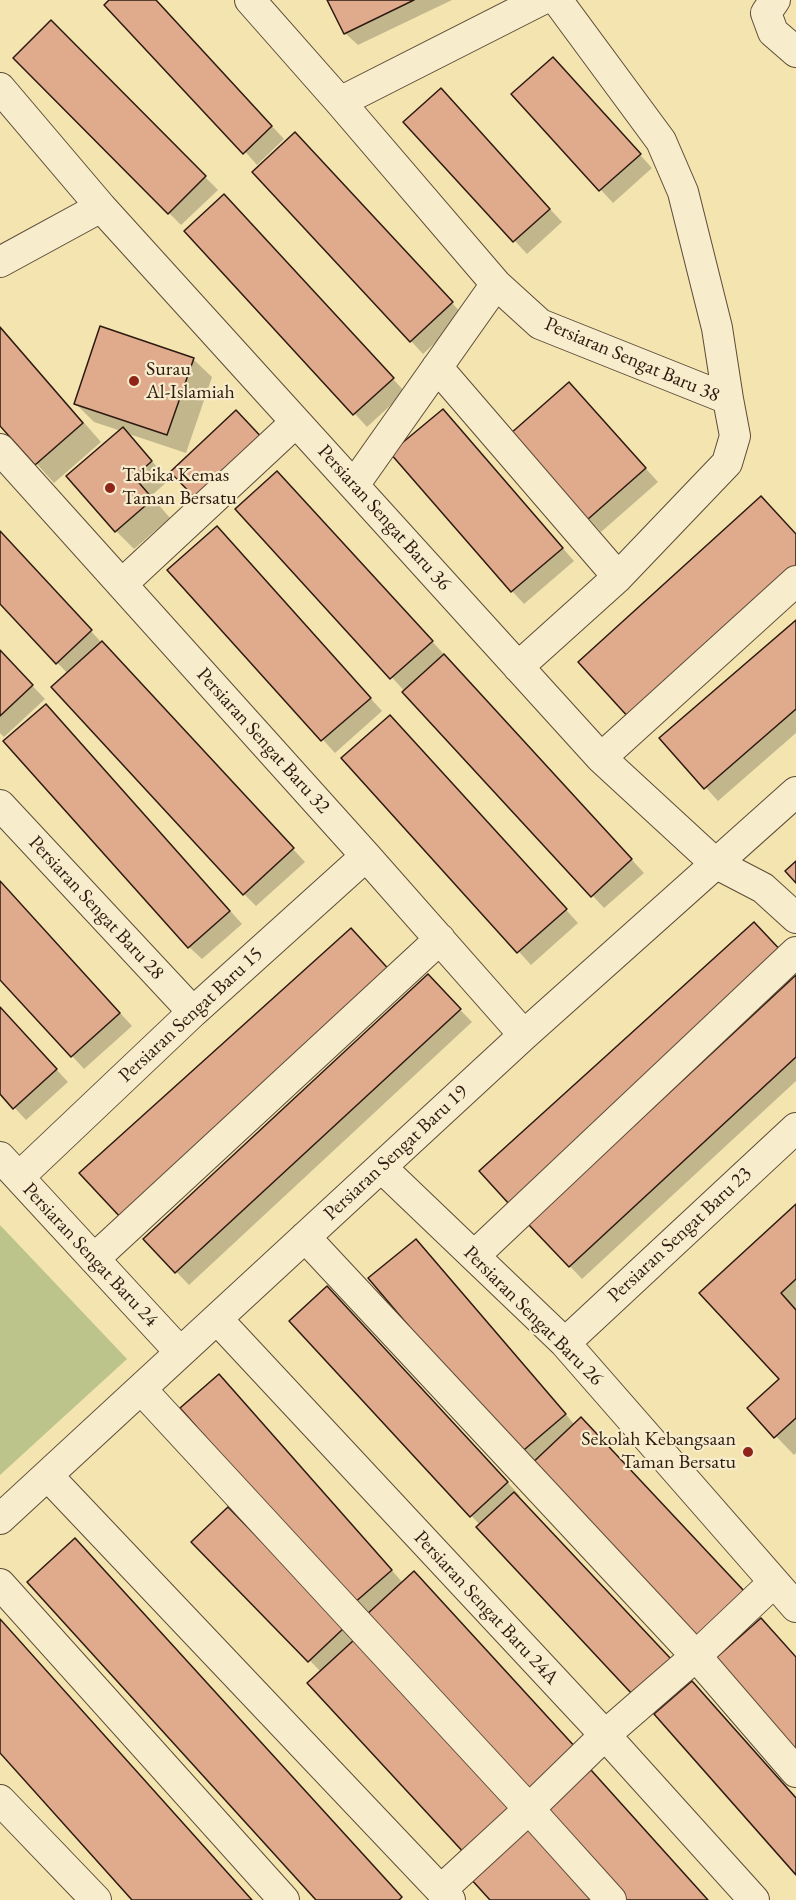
<!DOCTYPE html>
<style>
body{margin:0}
canvas{display:block;background:#f3e4b0}
</style>
<canvas width="796" height="1900"></canvas>
<script>
const c = document.querySelector('canvas').getContext('2d');
c.lineJoin = 'round';
function paint(path, color) { c.fillStyle = color; c.fill(path, 'evenodd'); }
const shape = rows => new Path2D(rows.map(r => 'M' + r).join(''));
function trace(path, color, width, dash) { c.strokeStyle = color; c.lineWidth = width; c.lineCap = dash ? 'butt' : 'round'; c.setLineDash(dash || []); c.stroke(path); }
function write(font, color, halo, rows, align = 'center') {
  c.font = font + ' "EB Garamond",serif'; c.lineWidth = 4.5; c.setLineDash([]); c.textBaseline = 'middle'; c.strokeStyle = halo; c.fillStyle = color; for (const [text, x, y, turn = 0] of rows) {
    c.save(); c.translate(x, y); c.rotate((+turn || 0) * Math.PI / 180); c.textAlign = isNaN(turn) ? turn : align; if (halo) c.strokeText(text, 0, 0); c.fillText(text, 0, 0); c.restore();
  }
}
const green = shape([
 [0,1225,127,1359,0,1475]
]);
const shadow = shape([
 [111,0,154,0,284,139,257,165],
 [329,0,452,0,358,45,345,33],
 [51,22,218,190,181,225,15,58],
 [565,72,652,168,613,203,514,95],
 [453,103,562,222,527,254,405,122],
 [308,147,464,316,423,354,411,341],
 [237,209,405,392,367,427,186,231],
 [0,329,16,345,101,442,54,483,0,423],
 [193,359,212,377,186,453,126,433,169,480,151,496,170,518,134,549,116,531,121,431,94,422,76,404],
 [581,397,658,482,601,532,512,434],
 [455,424,574,561,524,604,512,591],
 [290,486,644,873,604,908,237,509],
 [0,533,305,862,256,906,244,894,68,674,0,602],
 [229,541,382,711,335,753,169,570],
 [796,622,796,733,718,801,662,739],
 [0,652,45,699,4,737,0,733],
 [58,718,242,924,202,959,189,947],
 [402,729,578,923,531,965,343,758],
 [0,881,132,1026,84,1069,0,977],
 [796,977,796,1081,582,1279,530,1224],
 [440,989,472,1022,189,1285,145,1239],
 [0,1008,68,1082,26,1120,0,1092],
 [796,1206,796,1453,794,1455,749,1408,781,1379,701,1293],
 [428,1253,575,1425,704,1654,370,1279],
 [340,1301,520,1496,518,1497,480,1525,291,1321],
 [232,1388,403,1583,541,1805,354,1603],
 [228,1509,356,1640,321,1672,194,1542]
]);
const building = shape([
 [109,0,156,0,272,126,243,154,104,5,109,0],
 [327,0,414,0,344,34,327,0],
 [51,20,206,176,168,214,13,58,51,20],
 [553,57,641,154,599,191,511,94,553,57],
 [441,88,550,209,513,242,403,122,441,88],
 [295,132,453,302,410,342,252,172,295,132],
 [224,194,394,378,353,415,184,231,224,194],
 [100,326,194,358,167,435,74,404,100,326],
 [0,327,83,423,35,465,0,426,0,327],
 [569,382,646,468,587,520,510,434,569,382],
 [443,409,563,548,511,592,390,453,443,409],
 [236,410,267,443,202,505,170,472,236,410],
 [123,427,152,461,134,477,153,499,115,532,66,476,123,427],
 [277,471,433,641,390,679,235,509,277,471],
 [761,496,796,534,796,568,630,719,578,662,761,496],
 [217,526,371,698,321,741,167,570,217,526],
 [0,531,92,630,56,664,0,604,0,531],
 [796,620,796,709,704,789,659,738,796,620],
 [102,641,294,848,243,895,51,687,102,641],
 [0,650,33,685,0,716,0,650],
 [444,654,632,859,591,897,402,692,444,654],
 [46,704,230,911,188,948,3,741,46,704],
 [390,715,567,909,517,953,341,758,390,715],
 [796,861,796,883,785,871,796,861],
 [0,881,120,1013,71,1057,0,980,0,881],
 [754,922,785,955,510,1205,479,1171,754,922],
 [351,928,394,975,122,1219,79,1173,351,928],
 [428,974,461,1009,175,1273,143,1239,428,974],
 [796,975,796,1057,569,1267,528,1224,796,975],
 [0,1007,57,1069,13,1109,0,1094,0,1007],
 [796,1204,796,1279,781,1293,796,1310,796,1418,774,1438,747,1408,779,1379,699,1293,796,1204],
 [416,1239,566,1414,518,1455,368,1278,416,1239],
 [327,1286,508,1482,470,1517,289,1321,327,1286],
 [219,1374,392,1570,353,1604,180,1408,219,1374],
 [581,1417,745,1592,690,1643,527,1468,581,1417],
 [514,1492,671,1659,632,1694,476,1527,514,1492],
 [228,1507,345,1627,308,1662,191,1542,228,1507],
 [75,1538,402,1897,399,1900,316,1900,27,1582,75,1538],
 [414,1571,577,1749,528,1794,365,1616,414,1571],
 [761,1618,796,1657,796,1762,708,1665,761,1618],
 [0,1619,252,1900,132,1900,0,1753,0,1619],
 [354,1640,513,1812,466,1855,307,1683,354,1640],
 [692,1681,796,1798,796,1875,654,1714,692,1681],
 [591,1770,708,1900,623,1900,543,1812,591,1770],
 [526,1827,594,1900,490,1900,470,1878,526,1827]
]);
const minor = shape([
 [250,0,340,102,496,284,540,324,728,399,735,436,727,463,618,577,518,667],
 [557,0,661,141,683,192,717,328,728,399],
 [775,0,766,13,773,32,796,52],
 [0,88,101,207,601,758,715,863,763,888,796,918],
 [340,102,541,0],
 [0,262,101,207],
 [437,367,618,577],
 [0,449,366,856,524,1035],
 [354,485,496,284],
 [122,584,296,422],
 [601,758,796,581],
 [0,805,193,1012],
 [0,1157,180,1352],
 [381,1167,565,1343,796,1607],
 [19,1177,193,1012,366,856],
 [305,1237,696,1656,796,1772],
 [474,1256,796,952],
 [94,1259,440,939],
 [217,1319,605,1735,754,1900],
 [565,1343,796,1128],
 [141,1389,529,1809,611,1900],
 [48,1476,450,1900],
 [0,1519,524,1035,796,792],
 [0,1584,284,1900],
 [0,1800,96,1900],
 [441,1890,529,1809,605,1735,696,1656,773,1583]
]);
const markers = [
 [134,381,6,"#8f2418"],
 [110,488,6,"#8f2418"],
 [748,1452,6,"#8f2418"]
];
const streetNames = [
 ["Persiaran Sengat Baru 38",632,360,23],
 ["Persiaran Sengat Baru 36",384,518,48],
 ["Persiaran Sengat Baru 32",263,741,48],
 ["Persiaran Sengat Baru 28",96,908,47],
 ["Persiaran Sengat Baru 15",191,1015,-43],
 ["Persiaran Sengat Baru 19",396,1153,-43],
 ["Persiaran Sengat Baru 23",680,1235,-43],
 ["Persiaran Sengat Baru 24",90,1255,47],
 ["Persiaran Sengat Baru 26",533,1316,45],
 ["Persiaran Sengat Baru 24A",486,1608,47]
];
const poiNames = [
 ["Surau",146,370],
 ["Al-Islamiah",146,393],
 ["Tabika Kemas",122,476],
 ["Taman Bersatu",122,499],
 ["Sekolah Kebangsaan",736,1440,"right"],
 ["Taman Bersatu",736,1463,"right"]
];
paint(green, '#bcc48b');
paint(shadow, '#0003');
paint(building, '#e0aa8d');
trace(building, '#2d1a10', 1.5);
trace(minor, '#5e4c38', 32);
trace(minor, '#f7edcc', 30);
for (const [x, y, r, color] of markers) { const dot = new Path2D(); dot.arc(x, y, r, 0, 2 * Math.PI); c.fillStyle = color; c.fill(dot); trace(dot, '#f7edcc', 2); }
write('20px', '#2d1a10', '#f7edcc', streetNames);
write('20px', '#2d1a10', '#f7edcc', poiNames, 'left');
</script>
